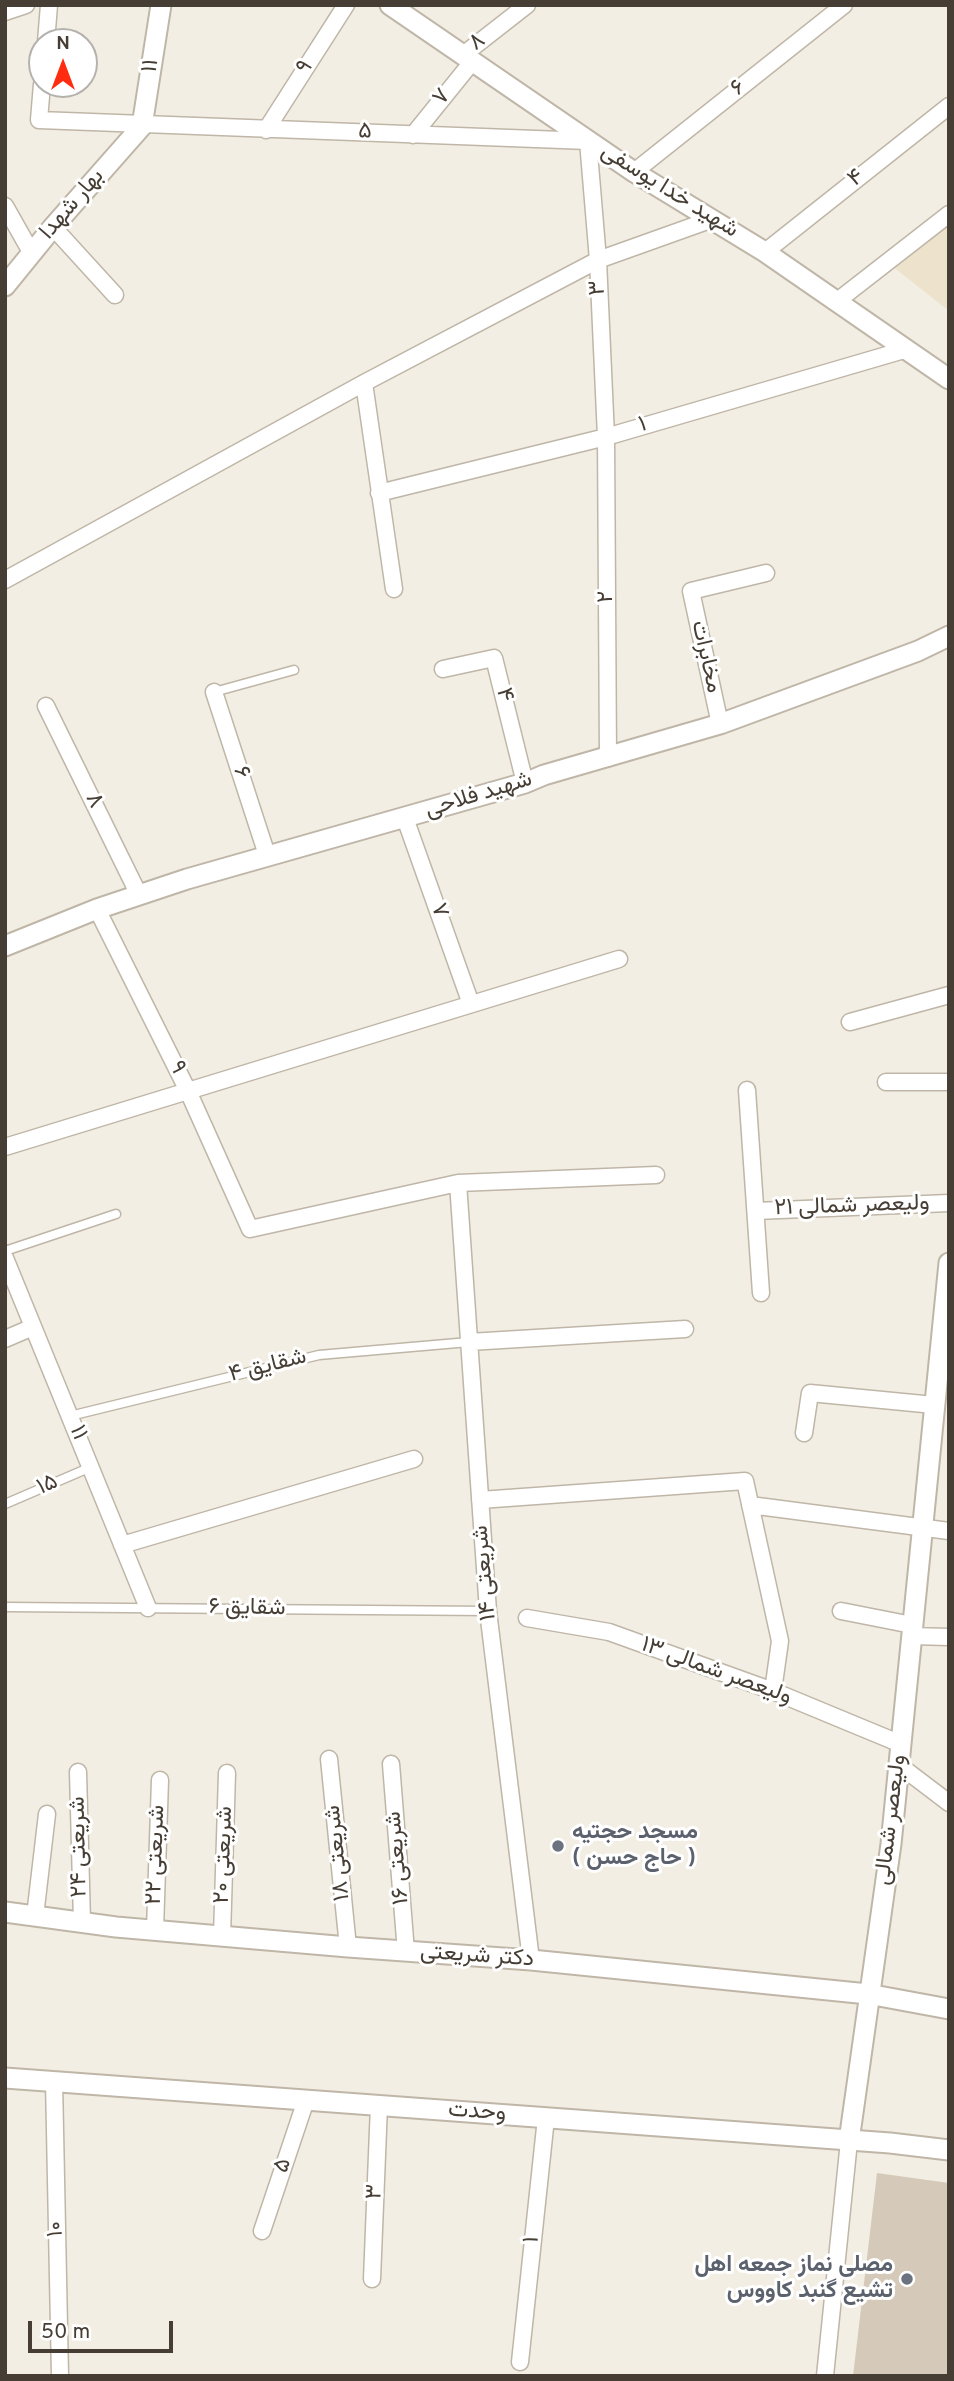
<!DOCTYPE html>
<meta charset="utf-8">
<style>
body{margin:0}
#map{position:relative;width:954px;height:2381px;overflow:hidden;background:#f3eee4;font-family:Overpass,sans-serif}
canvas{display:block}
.frame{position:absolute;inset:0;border:7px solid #463e34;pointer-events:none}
.north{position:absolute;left:28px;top:28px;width:70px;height:70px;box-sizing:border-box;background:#fff;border:2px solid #b5b2ae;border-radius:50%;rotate:0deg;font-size:19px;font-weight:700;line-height:28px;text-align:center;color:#463e34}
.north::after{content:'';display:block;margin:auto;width:24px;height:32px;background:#ff2c10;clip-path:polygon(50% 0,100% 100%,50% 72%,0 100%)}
.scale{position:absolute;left:28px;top:2321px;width:145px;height:32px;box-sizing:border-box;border:4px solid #463e34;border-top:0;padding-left:9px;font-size:21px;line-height:24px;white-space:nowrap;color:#463e34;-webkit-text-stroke:5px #fff;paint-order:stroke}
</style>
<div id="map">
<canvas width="954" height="2381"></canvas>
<div class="frame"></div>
<div class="north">N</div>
<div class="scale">50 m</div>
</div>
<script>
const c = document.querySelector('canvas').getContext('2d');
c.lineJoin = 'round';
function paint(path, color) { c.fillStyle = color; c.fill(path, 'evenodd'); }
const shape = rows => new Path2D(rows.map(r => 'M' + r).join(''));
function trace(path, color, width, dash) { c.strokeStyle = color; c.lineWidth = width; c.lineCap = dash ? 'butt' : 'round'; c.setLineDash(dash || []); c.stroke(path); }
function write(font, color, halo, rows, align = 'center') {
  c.font = font + ' Overpass,Vazirmatn,sans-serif'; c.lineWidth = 6; c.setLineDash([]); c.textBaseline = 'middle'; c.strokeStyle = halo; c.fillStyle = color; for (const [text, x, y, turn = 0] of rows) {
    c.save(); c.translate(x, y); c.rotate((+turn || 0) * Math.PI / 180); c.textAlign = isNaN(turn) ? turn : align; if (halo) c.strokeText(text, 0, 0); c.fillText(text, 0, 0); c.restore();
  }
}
const education = shape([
 [949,225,949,311,893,267]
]);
const building = shape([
 [877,2173,949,2183,949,2376,853,2376]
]);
const service = shape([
 [214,692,294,670],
 [5,1251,116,1214],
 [70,1416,319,1355,469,1342],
 [5,1504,91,1467],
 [5,1607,488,1611]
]);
const minor = shape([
 [5,12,26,5],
 [46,42,49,5],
 [463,55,527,5],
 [42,84,39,120,588,141,598,260,606,437,608,758],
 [266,130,346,5],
 [413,135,472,62],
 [634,172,844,5],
 [5,206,31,252],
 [53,227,115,295],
 [765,252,949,106],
 [836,302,949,214],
 [364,383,394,589],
 [379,493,606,437,904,350],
 [5,580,364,383,598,260,710,220],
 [443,669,494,658,525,783],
 [214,692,267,855],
 [46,706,139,895],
 [720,724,691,591,766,573],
 [405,818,471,1004],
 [97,909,188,1091,250,1229,458,1183,656,1175],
 [850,1022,949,995],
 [886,1082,949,1082],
 [747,1090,761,1293],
 [5,1147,619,959],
 [458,1183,488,1611,531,1960],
 [756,1211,949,1203],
 [5,1258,148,1608],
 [5,1339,33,1327],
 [469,1342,685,1329],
 [804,1433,810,1393,934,1405],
 [480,1500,745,1481,780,1641,773,1691],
 [750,1505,949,1531],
 [122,1545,414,1459],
 [841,1611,912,1625],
 [527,1618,609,1632,773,1691,901,1744],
 [911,1636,949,1637],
 [329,1759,348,1947],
 [391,1764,406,1952],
 [899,1765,949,1803],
 [78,1772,82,1922],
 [35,1916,47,1814],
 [155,1930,160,1780],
 [222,1936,227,1773],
 [54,2081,60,2376],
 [262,2231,306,2100],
 [372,2279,379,2105],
 [520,2362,546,2118],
 [825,2376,849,2141]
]);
const tertiary = shape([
 [390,5,634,172,765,252,949,379],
 [5,286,53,227,142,126,161,5],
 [5,946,97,909,187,879,525,783,544,775,720,724,918,651,949,636],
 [5,1912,116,1927,348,1947,531,1960,868,1994,949,2009],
 [5,2078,890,2143,949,2150],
 [849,2141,891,1844,949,1263]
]);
const markers = [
 [558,1846,7,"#6b7280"],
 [907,2279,7,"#6b7280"]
];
const streetNames = [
 ["۸",478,43,-38],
 ["۱۱",152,66,-82],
 ["۹",306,68,-57],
 ["۶",739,89,-38],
 ["۷",443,98,-51],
 ["۵",365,133,2],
 ["۴",857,179,-38],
 ["شهید خدا یوسفی",669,192,32],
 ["بهار شهدا",73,205,-49],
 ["۳",599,288,-93],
 ["۱",643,426,-16],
 ["۲",607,597,-90],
 ["مخابرات",705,657,77],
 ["۴",503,695,76],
 ["۶",240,773,72],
 ["شهید فلاحی",479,796,-17],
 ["۸",93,801,64],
 ["۷",438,911,71],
 ["۹",176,1068,63],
 ["ولیعصر شمالی ۲۱",852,1207,-2],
 ["شقایق ۴",268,1367,-14],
 ["۱۱",77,1433,68],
 ["۱۵",48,1486,-23],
 ["شریعتی ۱۴",486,1573,-95],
 ["شقایق ۶",247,1609,1],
 ["ولیعصر شمالی ۱۳",716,1672,20],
 ["ولیعصر شمالی",892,1820,-83],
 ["شریعتی ۲۴",80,1847,-91],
 ["شریعتی ۱۸",339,1853,-96],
 ["شریعتی ۲۲",157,1855,-88],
 ["شریعتی ۲۰",225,1855,-88],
 ["شریعتی ۱۶",399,1858,-95],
 ["دکتر شریعتی",477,1957,4],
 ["وحدت",477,2113,4],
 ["۵",284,2166,-72],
 ["۳",376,2192,-87],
 ["۱۰",57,2229,-91],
 ["۱",533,2240,-84]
];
const worshipNames = [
 ["مسجد حجتیه",572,1833],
 ["( حاج حسن )",572,1859],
 ["مصلی نماز جمعه اهل",893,2266,"right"],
 ["تشیع گنبد کاووس",893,2292,"right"]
];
paint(education, '#ede3cd');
paint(building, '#d5cab9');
trace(service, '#bfb6a7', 11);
trace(minor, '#bfb6a7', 19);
trace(tertiary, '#bfb6a7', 23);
trace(service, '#fff', 8);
trace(minor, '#fff', 16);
trace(tertiary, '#fff', 19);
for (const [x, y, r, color] of markers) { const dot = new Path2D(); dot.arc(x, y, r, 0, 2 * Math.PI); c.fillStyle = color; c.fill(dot); trace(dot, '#fff', 2.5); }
write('23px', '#463e34', '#fff', streetNames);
write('bold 23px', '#5b616d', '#fff', worshipNames, 'left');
</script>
